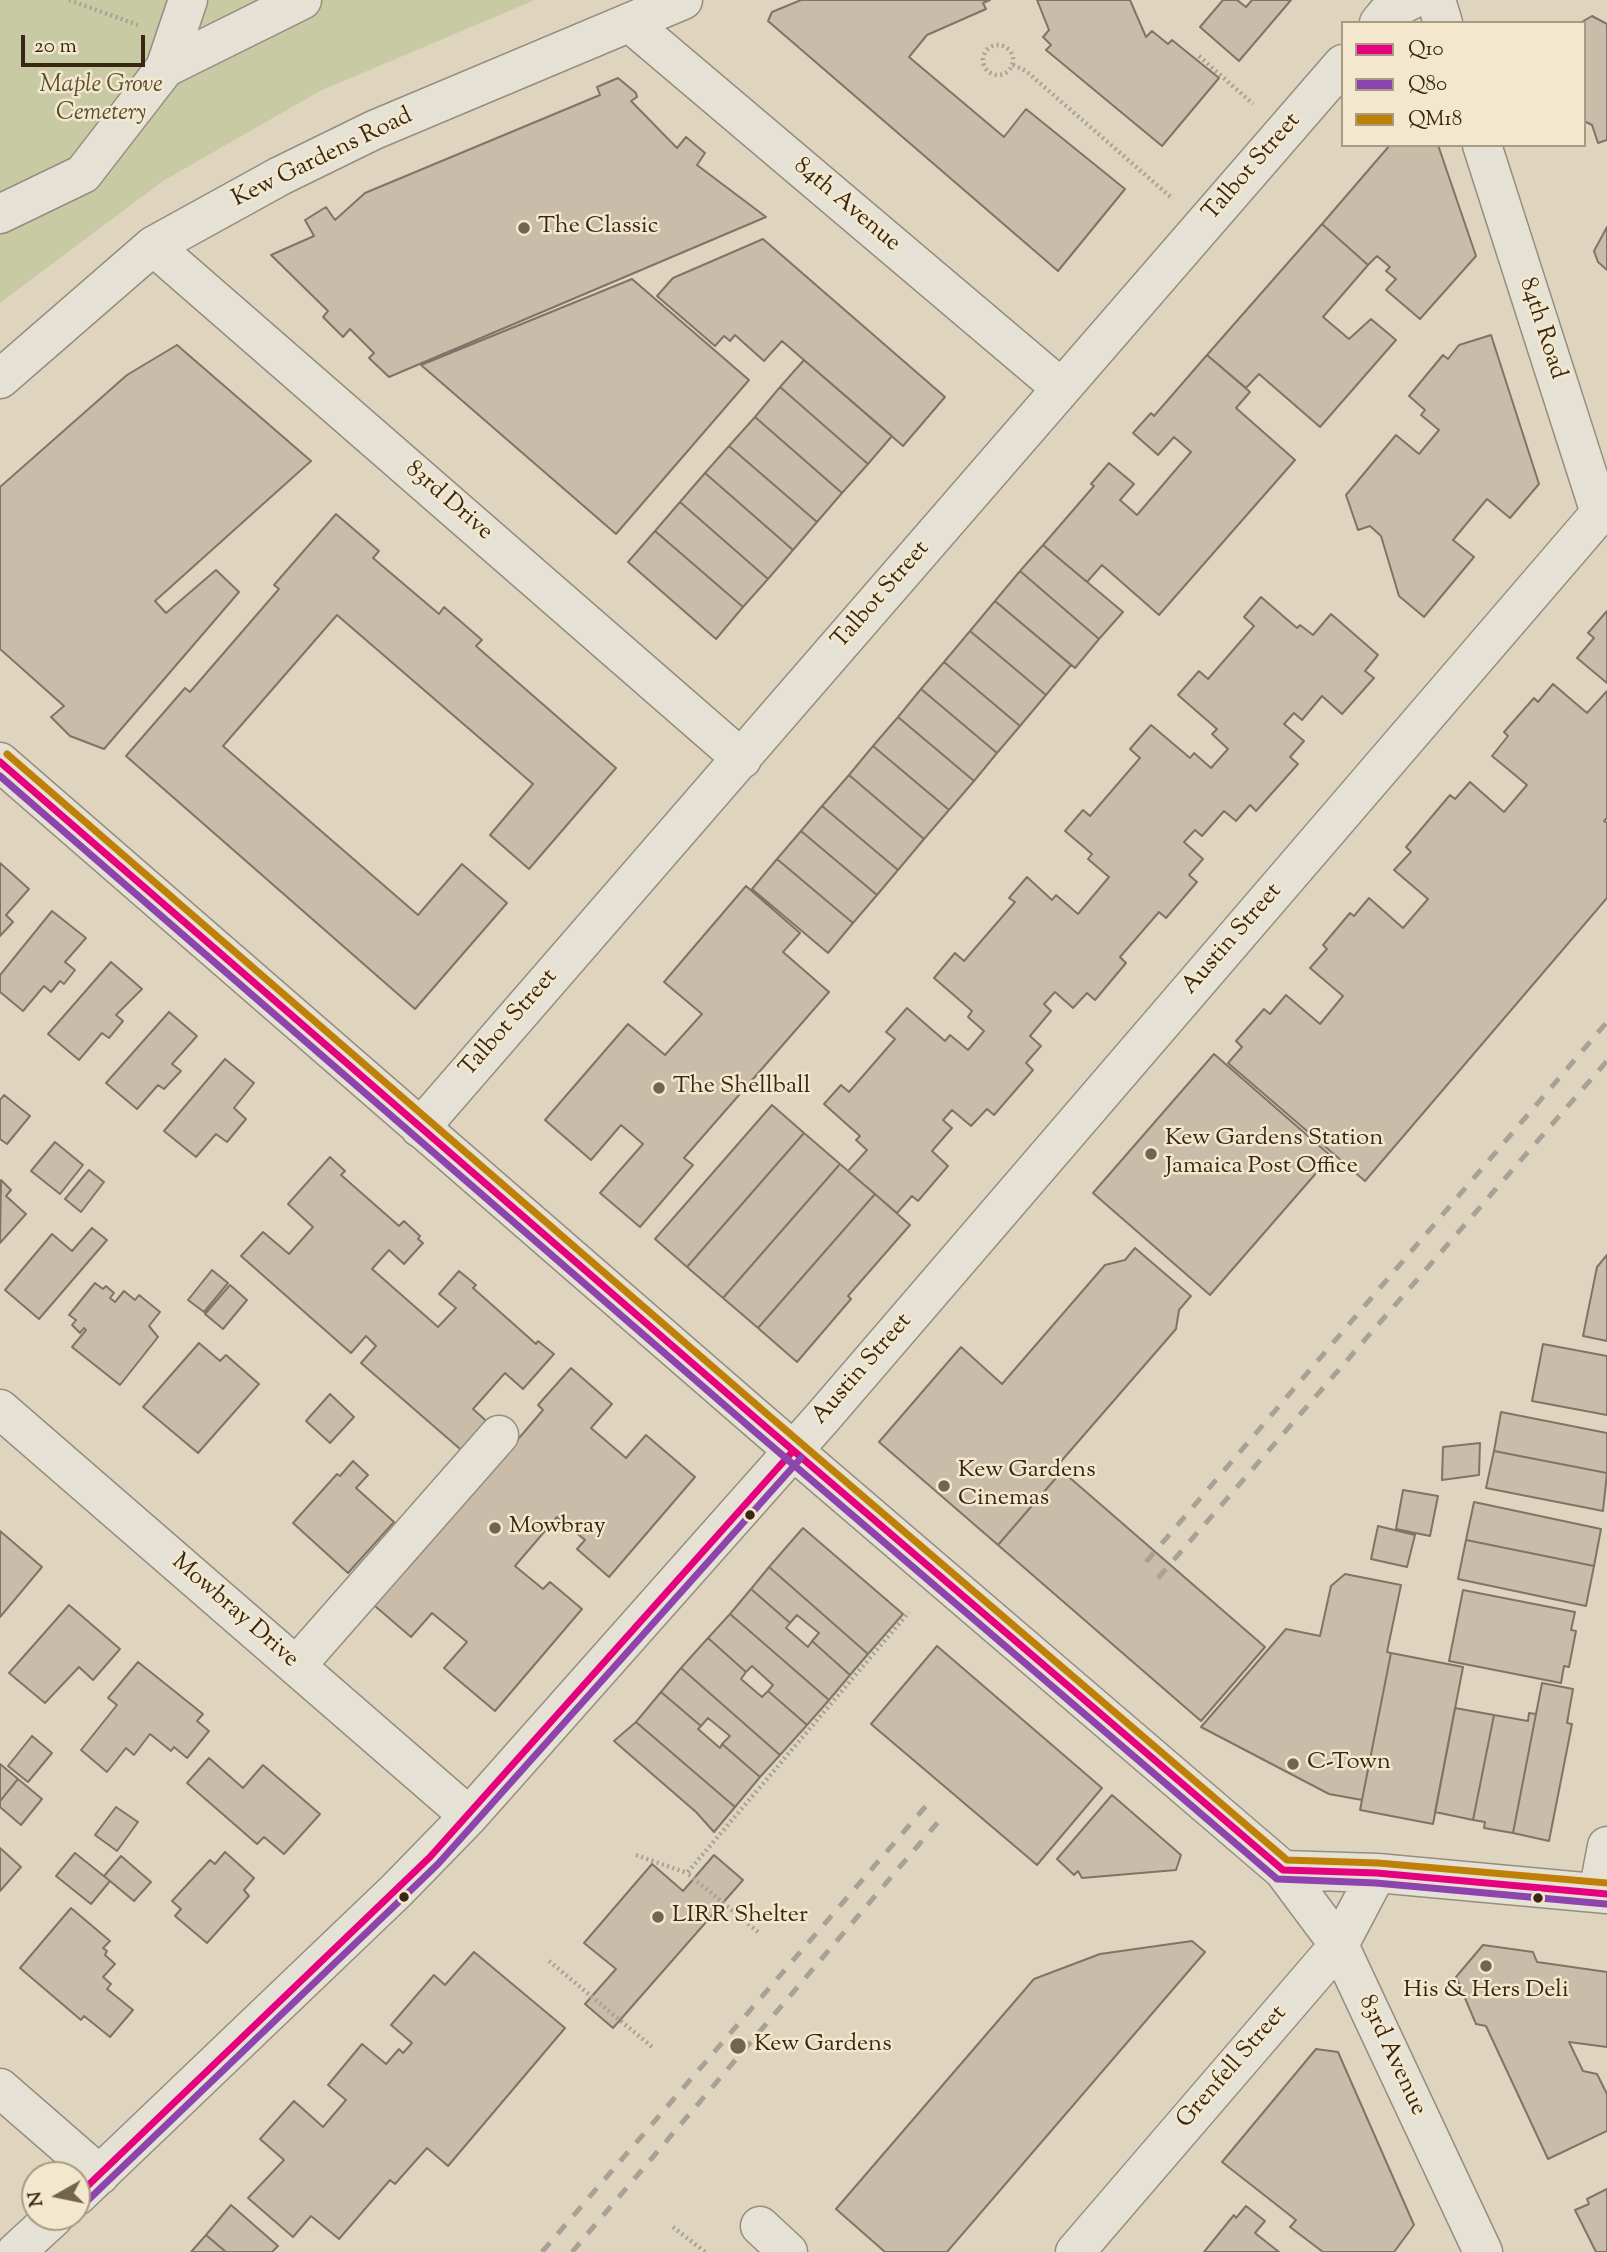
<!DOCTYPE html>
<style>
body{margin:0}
#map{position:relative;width:1607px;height:2252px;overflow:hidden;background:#dfd5bf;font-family:"Sorts Mill Goudy",serif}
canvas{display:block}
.legend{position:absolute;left:1341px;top:21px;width:245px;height:126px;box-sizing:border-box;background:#f3e8cd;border:2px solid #a99b83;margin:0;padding:9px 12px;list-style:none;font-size:21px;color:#392714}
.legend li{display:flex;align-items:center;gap:14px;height:35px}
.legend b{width:35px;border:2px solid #a99b83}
.north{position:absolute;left:21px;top:2161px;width:70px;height:70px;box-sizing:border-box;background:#f3e8cd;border:2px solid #a99b83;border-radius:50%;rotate:261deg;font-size:19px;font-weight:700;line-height:28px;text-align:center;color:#392714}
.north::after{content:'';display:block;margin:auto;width:24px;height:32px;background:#736450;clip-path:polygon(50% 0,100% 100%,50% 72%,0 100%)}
.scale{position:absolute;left:21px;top:35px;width:124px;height:32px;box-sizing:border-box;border:4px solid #392714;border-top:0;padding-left:9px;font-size:21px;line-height:24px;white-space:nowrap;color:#392714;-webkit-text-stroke:5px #f3e8cd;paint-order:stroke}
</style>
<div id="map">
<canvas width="1607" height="2252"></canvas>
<ul class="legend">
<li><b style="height:9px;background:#e5007d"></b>Q10</li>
<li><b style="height:9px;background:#8e44ad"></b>Q80</li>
<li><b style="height:9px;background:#be8006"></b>QM18</li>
</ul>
<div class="north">N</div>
<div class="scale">20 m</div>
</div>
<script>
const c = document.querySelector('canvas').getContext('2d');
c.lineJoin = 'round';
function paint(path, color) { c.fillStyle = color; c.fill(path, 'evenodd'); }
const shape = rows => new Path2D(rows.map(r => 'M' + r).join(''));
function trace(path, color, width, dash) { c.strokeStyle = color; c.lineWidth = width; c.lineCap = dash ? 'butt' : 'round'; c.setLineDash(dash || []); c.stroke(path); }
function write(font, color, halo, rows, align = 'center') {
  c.font = font + ' "Sorts Mill Goudy",serif'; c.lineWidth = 5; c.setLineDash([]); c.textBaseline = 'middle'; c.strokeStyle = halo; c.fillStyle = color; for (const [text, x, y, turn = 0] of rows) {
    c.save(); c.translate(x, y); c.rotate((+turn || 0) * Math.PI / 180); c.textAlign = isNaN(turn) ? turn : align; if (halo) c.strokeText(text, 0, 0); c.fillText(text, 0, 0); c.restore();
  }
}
const green = shape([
 [0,0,535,0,320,91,163,181,0,303]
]);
const building = shape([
 [801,0,990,0,983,3,986,9,927,35,909,57,1004,137,1026,109,1125,189,1058,271,768,21,772,12,801,0],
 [1037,0,1130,0,1146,37,1152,31,1168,44,1172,40,1219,78,1162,146,1046,50,1051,45,1043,37,1049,30,1037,0],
 [1223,0,1237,0,1246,7,1252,0,1291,0,1239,61,1200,27,1223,0],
 [1592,16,1607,24,1607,140,1598,143,1592,125,1584,121,1584,23,1580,23,1592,16],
 [618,78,636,93,637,97,631,101,677,148,686,137,705,153,697,165,766,217,389,377,369,358,374,353,350,329,343,337,323,317,328,311,271,255,314,236,305,220,326,207,335,220,365,193,600,95,597,87,618,78],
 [1390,145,1438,145,1476,256,1420,319,1386,290,1396,279,1386,271,1390,267,1377,256,1368,265,1322,224,1390,145],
 [1322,224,1368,265,1323,317,1349,339,1371,319,1396,340,1320,427,1259,374,1246,388,1207,355,1322,224],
 [1607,227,1607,270,1598,262,1594,251,1607,227],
 [763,239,945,397,903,446,782,341,764,361,735,335,730,341,724,336,715,346,657,296,673,278,763,239],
 [632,279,749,380,616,534,421,365,632,279],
 [1491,335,1539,484,1510,518,1487,499,1453,540,1474,557,1424,617,1399,596,1381,536,1370,526,1358,530,1346,495,1396,435,1419,454,1439,430,1421,415,1425,410,1409,396,1443,355,1448,359,1459,345,1491,335],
 [177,345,311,461,155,601,166,613,216,570,239,592,104,749,70,736,51,717,64,706,0,649,0,487,127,375,177,345],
 [1207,355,1250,392,1236,408,1295,460,1159,615,1102,565,1087,582,1043,545,1094,486,1091,484,1109,463,1134,484,1120,500,1137,515,1191,452,1174,437,1158,455,1133,433,1151,413,1154,416,1207,355],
 [804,360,892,436,868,464,780,387,804,360],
 [780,387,868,464,842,493,755,417,780,387],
 [755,417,842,493,817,522,729,446,755,417],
 [729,446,817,522,793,550,705,473,729,446],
 [705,473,793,550,768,579,680,502,705,473],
 [680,502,768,579,743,607,655,531,680,502],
 [336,514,379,551,373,558,439,614,444,607,482,640,476,646,616,768,529,869,490,835,533,784,337,615,223,746,418,915,462,864,507,903,415,1009,126,756,185,688,190,692,279,589,274,585,336,514],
 [655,531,743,607,716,639,628,562,655,531],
 [1043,545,1123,612,1099,639,1020,571,1043,545],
 [1020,571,1099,639,1075,668,995,601,1020,571],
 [1261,597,1297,628,1300,625,1313,635,1331,614,1378,655,1365,671,1374,678,1342,714,1322,696,1302,720,1294,713,1284,724,1304,741,1290,757,1298,764,1256,811,1250,805,1236,821,1224,811,1202,836,1195,830,1184,842,1203,859,1189,875,1197,882,1166,918,1159,912,1120,957,1126,963,1095,1000,1087,993,1073,1008,1055,992,1044,1004,1051,1011,1030,1036,1041,1046,1026,1063,1033,1070,994,1115,987,1109,971,1126,952,1110,943,1120,952,1128,932,1151,948,1166,918,1201,912,1196,897,1213,848,1171,867,1150,856,1140,860,1136,824,1104,841,1085,849,1092,895,1039,886,1032,907,1008,945,1041,950,1035,968,1050,984,1031,968,1017,972,1011,934,978,955,953,964,961,1015,902,1009,898,1027,877,1052,900,1056,895,1078,914,1109,877,1088,859,1092,854,1065,831,1083,810,1090,816,1140,758,1130,749,1151,725,1190,758,1194,753,1211,768,1228,749,1212,734,1217,729,1178,695,1199,671,1208,679,1254,626,1244,617,1261,597],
 [995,601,1071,665,1046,695,970,631,995,601],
 [1607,611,1607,683,1577,658,1594,638,1588,633,1607,611],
 [970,631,1046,695,1020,726,944,662,970,631],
 [944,662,1020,726,997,753,921,689,944,662],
 [1553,684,1587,713,1607,691,1607,818,1604,821,1607,823,1607,898,1365,1181,1228,1063,1242,1047,1236,1041,1264,1009,1270,1014,1286,995,1320,1024,1343,996,1310,968,1327,949,1323,945,1350,913,1354,916,1369,898,1403,928,1428,899,1394,870,1411,852,1406,847,1450,795,1455,799,1470,782,1504,812,1527,785,1492,756,1508,736,1504,732,1534,698,1538,702,1553,684],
 [921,689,997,753,974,781,898,717,921,689],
 [898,717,974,781,949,810,873,746,898,717],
 [873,746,949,810,924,839,849,775,873,746],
 [849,775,924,839,898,870,822,806,849,775],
 [822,806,898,870,877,895,801,831,822,806],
 [801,831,877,895,853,923,777,859,801,831],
 [777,859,853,923,828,953,752,889,777,859],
 [0,863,29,889,6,915,13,922,0,936,0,863],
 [746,886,800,933,783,952,829,992,684,1158,693,1165,640,1227,600,1193,643,1144,621,1125,591,1160,545,1120,628,1024,665,1055,702,1014,664,982,746,886],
 [52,911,86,938,65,962,75,970,64,984,60,981,51,992,44,986,23,1011,0,992,0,975,52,911],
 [111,962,142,989,116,1015,123,1021,109,1038,102,1033,79,1060,48,1034,111,962],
 [169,1012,197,1036,172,1064,181,1071,164,1089,158,1085,137,1109,106,1083,169,1012],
 [1214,1054,1331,1156,1210,1295,1093,1193,1214,1054],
 [225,1059,254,1083,234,1108,246,1119,227,1142,216,1134,196,1157,164,1131,225,1059],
 [4,1095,30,1116,7,1144,0,1139,0,1100,4,1095],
 [772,1105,804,1133,687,1267,655,1239,772,1105],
 [804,1133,840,1164,723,1298,687,1267,804,1133],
 [55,1142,83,1165,60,1194,31,1171,55,1142],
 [330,1157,345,1171,341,1175,399,1226,404,1221,420,1236,418,1239,423,1243,404,1264,389,1250,372,1269,438,1327,456,1308,439,1294,459,1271,476,1285,473,1288,536,1344,538,1341,554,1354,523,1389,505,1373,473,1409,492,1426,467,1455,361,1363,376,1346,366,1336,351,1353,241,1256,263,1232,289,1254,313,1227,288,1204,330,1157],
 [840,1164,875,1194,758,1328,723,1298,840,1164],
 [89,1170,104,1182,81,1212,65,1199,89,1170],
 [1,1180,11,1190,6,1196,26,1214,0,1243,1,1180],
 [875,1194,910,1225,848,1296,851,1299,797,1362,758,1328,875,1194],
 [92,1228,107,1240,39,1319,5,1290,52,1234,72,1251,92,1228],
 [1135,1248,1191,1296,1179,1310,1176,1329,1057,1466,1062,1471,998,1545,879,1442,961,1347,1002,1384,1105,1265,1125,1260,1135,1248],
 [1607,1255,1607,1341,1583,1336,1597,1267,1607,1255],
 [212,1270,228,1283,204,1312,188,1300,212,1270],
 [95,1283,103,1289,106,1286,114,1293,110,1298,115,1302,124,1291,135,1300,139,1295,160,1312,149,1326,158,1337,120,1385,72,1347,86,1330,84,1328,80,1333,72,1325,76,1320,69,1315,95,1283],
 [230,1285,247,1300,223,1329,205,1314,230,1285],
 [199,1343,220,1361,226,1355,259,1384,198,1453,143,1407,199,1343],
 [1543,1344,1607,1356,1607,1415,1532,1401,1543,1344],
 [571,1368,612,1404,591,1428,626,1458,646,1435,695,1477,609,1577,577,1549,585,1540,557,1517,515,1566,543,1589,550,1582,582,1609,495,1711,444,1668,467,1642,432,1613,411,1637,368,1600,400,1563,407,1569,425,1548,543,1410,538,1405,571,1368],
 [330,1394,354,1417,330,1443,306,1421,330,1394],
 [1501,1412,1607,1433,1607,1473,1494,1451,1501,1412],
 [1480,1443,1479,1475,1442,1480,1443,1447,1480,1443],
 [1494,1451,1607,1473,1603,1511,1486,1488,1494,1451],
 [353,1461,368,1475,356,1488,394,1522,348,1573,293,1523,337,1474,340,1476,353,1461],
 [1062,1471,1265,1647,1201,1721,998,1545,1062,1471],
 [1403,1490,1438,1496,1430,1536,1396,1529,1403,1490],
 [1474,1502,1601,1529,1594,1566,1466,1540,1474,1502],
 [1378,1526,1415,1535,1407,1567,1371,1559,1378,1526],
 [803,1528,903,1614,868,1654,769,1567,803,1528],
 [0,1531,42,1567,0,1617,0,1531],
 [1466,1540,1594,1566,1586,1606,1458,1579,1466,1540],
 [769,1567,868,1654,850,1675,812,1641,819,1633,797,1615,790,1623,751,1589,769,1567],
 [1345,1574,1401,1585,1387,1652,1391,1653,1362,1800,1329,1794,1201,1727,1286,1629,1320,1636,1331,1586,1345,1574],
 [751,1589,790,1623,786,1628,808,1647,812,1641,850,1675,829,1700,730,1614,751,1589],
 [1463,1590,1575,1612,1571,1630,1576,1631,1569,1667,1564,1666,1561,1683,1449,1661,1463,1590],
 [69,1605,120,1649,93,1680,79,1667,45,1703,9,1673,69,1605],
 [730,1614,829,1700,807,1725,768,1691,773,1685,752,1666,746,1672,708,1638,730,1614],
 [708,1638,746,1672,741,1679,762,1697,768,1691,807,1725,780,1755,681,1668,708,1638],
 [937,1646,1102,1788,1037,1865,871,1724,937,1646],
 [1391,1653,1463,1667,1433,1824,1360,1810,1391,1653],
 [138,1662,203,1714,197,1721,209,1731,187,1758,174,1747,171,1751,150,1734,134,1755,126,1748,107,1772,81,1750,117,1705,108,1698,138,1662],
 [681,1668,780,1755,760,1777,722,1744,730,1736,708,1718,701,1726,661,1692,681,1668],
 [1542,1683,1573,1689,1567,1723,1572,1724,1549,1841,1513,1833,1542,1683],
 [661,1692,701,1726,698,1729,720,1748,722,1744,760,1777,735,1807,636,1722,661,1692],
 [1455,1708,1494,1715,1473,1820,1435,1812,1455,1708],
 [1529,1713,1536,1714,1513,1833,1484,1828,1485,1822,1473,1820,1494,1715,1528,1721,1529,1713],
 [636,1722,735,1807,714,1832,696,1812,614,1741,636,1722],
 [32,1736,52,1753,28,1782,8,1766,32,1736],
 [209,1758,243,1788,263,1765,320,1814,284,1854,264,1837,257,1844,187,1783,209,1758],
 [0,1764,18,1779,0,1801,0,1764],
 [18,1779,42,1799,21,1825,0,1807,0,1801,18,1779],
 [1112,1795,1181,1855,1176,1870,1082,1878,1078,1871,1074,1875,1057,1859,1112,1795],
 [116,1807,138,1822,117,1851,95,1835,116,1807],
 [0,1848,21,1867,0,1891,0,1848],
 [225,1852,254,1878,244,1890,249,1896,207,1943,175,1916,181,1909,172,1901,210,1860,215,1864,225,1852],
 [75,1853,110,1881,91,1904,56,1876,75,1853],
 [714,1855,743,1880,613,2028,585,2004,616,1969,584,1943,652,1864,683,1891,714,1855],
 [121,1856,151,1882,134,1901,104,1876,121,1856],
 [71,1908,110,1941,103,1948,107,1951,105,1955,115,1964,103,1977,111,1984,107,1989,133,2010,110,2037,84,2016,81,2020,20,1968,71,1908],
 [1192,1941,1205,1952,947,2252,885,2252,836,2209,1034,1979,1100,1954,1192,1941],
 [1483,1945,1533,1952,1537,1962,1607,1972,1607,2047,1569,2042,1583,2071,1597,2074,1607,2094,1607,2131,1548,2159,1486,2026,1476,2024,1456,1977,1483,1945],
 [474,1952,565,2028,448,2166,427,2148,395,2184,390,2180,339,2239,311,2216,293,2237,248,2198,284,2160,260,2139,294,2101,323,2127,346,2100,328,2085,362,2044,386,2064,399,2049,403,2053,412,2043,391,2025,434,1975,445,1985,474,1952],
 [1316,2049,1338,2052,1414,2225,1394,2252,1323,2252,1290,2227,1296,2220,1222,2162,1316,2049],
 [1607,2189,1607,2252,1596,2252,1575,2210,1589,2204,1587,2199,1607,2189],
 [231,2205,278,2246,272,2252,226,2252,206,2235,231,2205],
 [1246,2206,1265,2221,1255,2233,1279,2252,1204,2252,1234,2215,1236,2218,1246,2206],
 [206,2235,226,2252,191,2252,206,2235]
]);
const path = shape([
 [69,0,138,25],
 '983 60a15 15 0 1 1 30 0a15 15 0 1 1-30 0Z',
 [1199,56,1253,104],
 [1013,65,1026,71,1173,199],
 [636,1855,687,1873],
 [758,1932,687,1873,909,1612],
 [549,1961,652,2047],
 [673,2227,705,2252]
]);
const minor = shape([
 [1436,0,1443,23],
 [630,23,1061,388],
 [1379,23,1389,11,1411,0],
 [165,68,188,0],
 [1482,145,1600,513],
 [0,214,83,174,165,68,302,0],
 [153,246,742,759],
 [0,379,153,246,280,176,374,130,683,0],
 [0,762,760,1422,1283,1870,1377,1873,1607,1894],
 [420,1128,1343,64],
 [0,1409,469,1816],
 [296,1666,499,1435],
 [1283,1870,1339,1945,1483,2252],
 [1598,1893,1607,1846],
 [0,2088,100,2175],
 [77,2196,396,1891,469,1816,823,1417,1607,505],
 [760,2226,788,2252],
 [16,2252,54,2217],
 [1075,2252,1339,1945,1377,1873]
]);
const rail = shape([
 [1146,1562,1607,1022],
 [1158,1578,1607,1061],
 [542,2252,932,1799],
 [572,2252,944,1815]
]);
const bus1 = shape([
 [0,762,760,1422,1283,1870,1377,1873,1607,1894],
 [77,2196,430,1857,793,1451]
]);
const bus2 = shape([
 [0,776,753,1430,1277,1879,1376,1883,1606,1904],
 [84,2204,438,1864,801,1458]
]);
const bus3 = shape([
 [7,754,767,1414,1287,1860,1378,1863,1607,1883]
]);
const markers = [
 [524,228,7,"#736450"],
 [659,1088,7,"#736450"],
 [1151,1154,7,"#736450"],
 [944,1486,7,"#736450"],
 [750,1515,6,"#392714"],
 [495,1528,7,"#736450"],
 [1293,1764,7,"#736450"],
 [404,1897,6,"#392714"],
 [1538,1898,6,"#392714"],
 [658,1917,7,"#736450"],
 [1486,1966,7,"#736450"],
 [738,2046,9,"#736450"]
];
const parkNames = [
 ["Maple Grove",101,87],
 ["Cemetery",101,115]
];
const streetNames = [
 ["Kew Gardens Road",323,159,-26],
 ["Talbot Street",1253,168,-49],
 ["84th Avenue",846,206,40],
 ["84th Road",1541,329,72],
 ["83rd Drive",448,502,41],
 ["Talbot Street",882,596,-49],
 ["Austin Street",1233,940,-49],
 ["Talbot Street",510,1024,-49],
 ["Austin Street",863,1370,-49],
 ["Mowbray Drive",234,1612,41],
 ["83rd Avenue",1391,2056,65],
 ["Grenfell Street",1233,2068,-49]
];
const poiNames = [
 ["The Classic",538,228],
 ["The Shellball",673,1088],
 ["Kew Gardens Station",1165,1140],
 ["Jamaica Post Office",1165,1168],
 ["Kew Gardens",958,1472],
 ["Cinemas",958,1500],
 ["Mowbray",509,1528],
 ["C-Town",1307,1764],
 ["LIRR Shelter",672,1917],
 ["His & Hers Deli",1486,1992,"center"],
 ["Kew Gardens",754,2046]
];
paint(green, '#c8caa4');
paint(building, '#c9bca9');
trace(building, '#7d7568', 2);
trace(minor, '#958d7f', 41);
trace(path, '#a7a196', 4.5, [2, 3.5]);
trace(minor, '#e6e1d5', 38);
trace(rail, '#a7a196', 5, [12, 12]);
trace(bus1, '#e5007d', 7);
trace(bus2, '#8e44ad', 7);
trace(bus3, '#be8006', 7);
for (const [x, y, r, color] of markers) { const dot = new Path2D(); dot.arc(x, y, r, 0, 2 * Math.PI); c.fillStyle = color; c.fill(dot); trace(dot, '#f3e8cd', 2.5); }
write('italic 24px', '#584e32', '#f3e8cd', parkNames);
write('24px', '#392714', '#f3e8cd', streetNames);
write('24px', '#392714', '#f3e8cd', poiNames, 'left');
</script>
